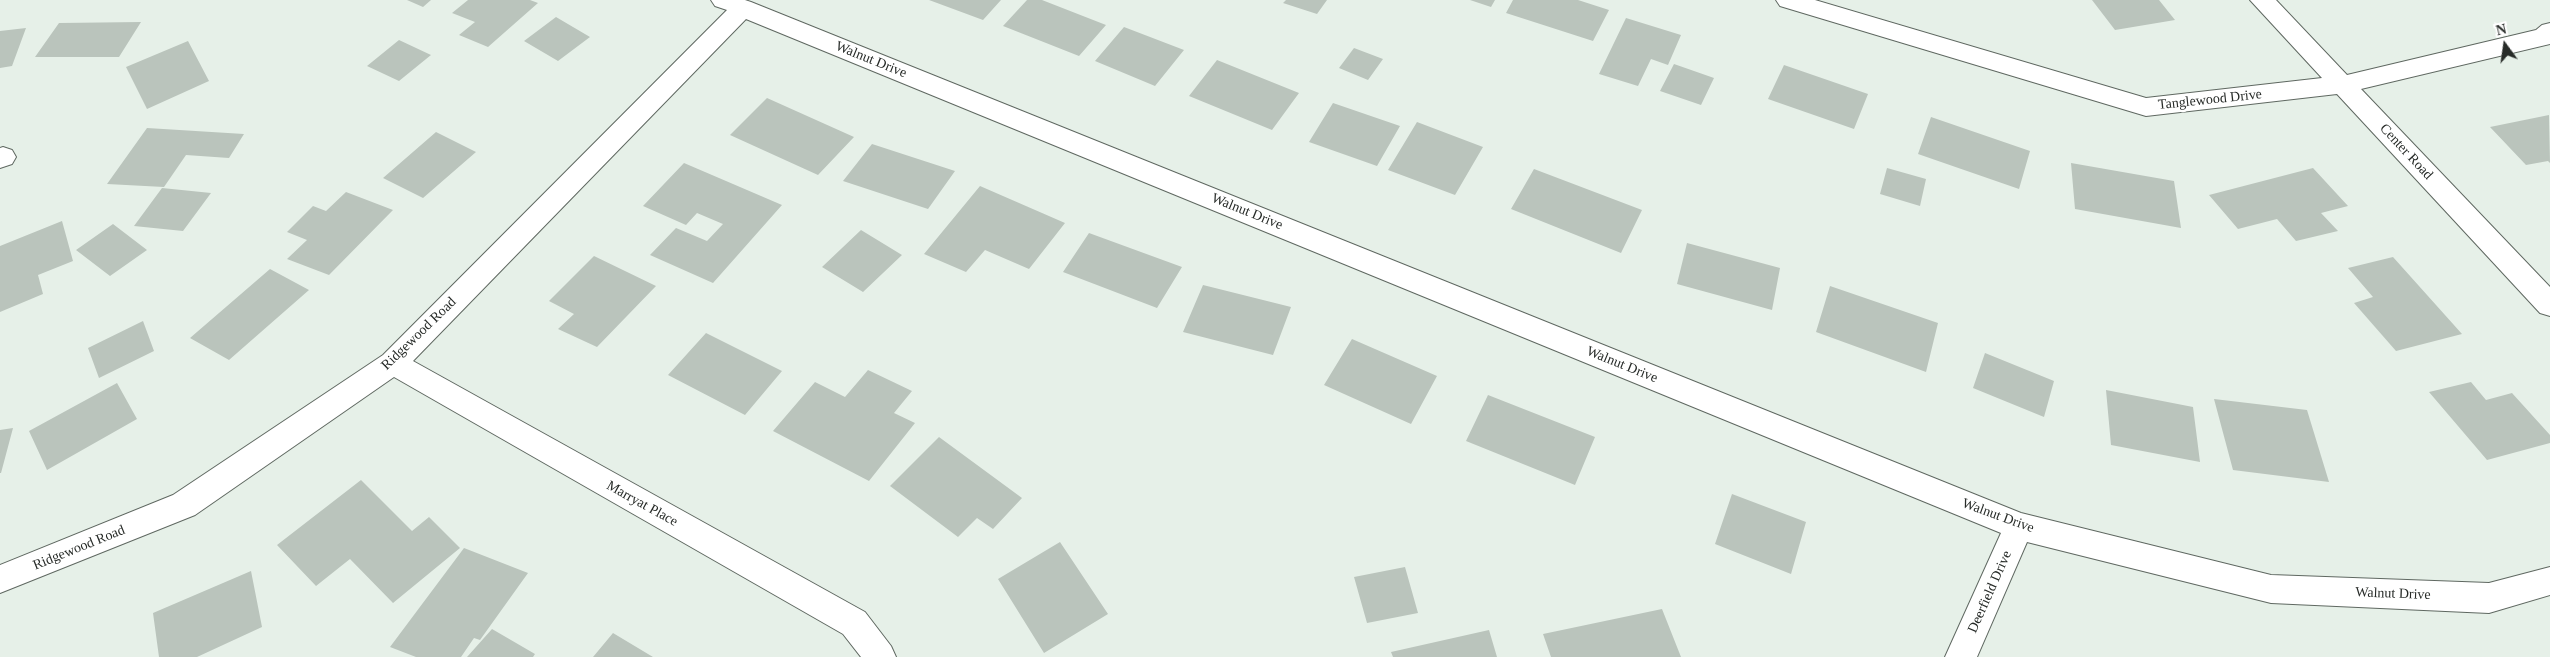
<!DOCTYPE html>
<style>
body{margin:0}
#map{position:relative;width:2550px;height:657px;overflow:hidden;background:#e6f0e8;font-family:"Times New Roman",serif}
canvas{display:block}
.north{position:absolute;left:2480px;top:20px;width:50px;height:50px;-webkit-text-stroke:4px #fff;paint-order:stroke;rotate:346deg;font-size:14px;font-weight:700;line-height:20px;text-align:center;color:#272b28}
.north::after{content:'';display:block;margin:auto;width:18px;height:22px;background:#272b28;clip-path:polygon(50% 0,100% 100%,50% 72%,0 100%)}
</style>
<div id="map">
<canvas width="2550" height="657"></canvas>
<div class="north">N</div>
</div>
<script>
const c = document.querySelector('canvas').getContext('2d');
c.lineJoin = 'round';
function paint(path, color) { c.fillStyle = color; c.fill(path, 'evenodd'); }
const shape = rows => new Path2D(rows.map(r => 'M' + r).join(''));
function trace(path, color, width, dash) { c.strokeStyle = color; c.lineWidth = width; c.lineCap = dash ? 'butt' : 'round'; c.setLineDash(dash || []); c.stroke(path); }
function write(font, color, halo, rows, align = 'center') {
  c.font = font + ' "Times New Roman",serif'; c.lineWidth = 5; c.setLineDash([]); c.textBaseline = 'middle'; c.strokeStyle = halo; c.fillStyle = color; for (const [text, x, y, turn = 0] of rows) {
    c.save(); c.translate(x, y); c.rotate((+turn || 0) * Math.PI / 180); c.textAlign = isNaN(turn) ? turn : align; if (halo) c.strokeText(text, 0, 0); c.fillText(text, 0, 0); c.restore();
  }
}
const building = shape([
 [407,0,431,0,423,7],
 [468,0,530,0,538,3,488,47,459,35,475,22,452,13],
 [929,0,1001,0,983,20],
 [1027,0,1042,0,1106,25,1079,56,1003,26],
 [1286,0,1327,0,1317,14,1283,3],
 [1470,0,1495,0,1491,7],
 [1513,0,1578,0,1609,10,1593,41,1506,13],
 [2092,0,2159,0,2175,20,2115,30],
 [556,17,590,37,558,61,524,41],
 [1626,18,1681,35,1668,65,1651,59,1638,86,1599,74],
 [141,22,119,57,35,57,59,23],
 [1124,27,1184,50,1155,86,1095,61],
 [26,28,12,66,0,68,0,31],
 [399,40,431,55,399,81,367,66],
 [188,41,209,81,147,109,126,67],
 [1354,48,1383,59,1368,80,1339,68],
 [1217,60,1299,93,1272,130,1189,96],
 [1674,64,1714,78,1701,105,1660,91],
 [1784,65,1868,94,1854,129,1768,99],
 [767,98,854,137,818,175,730,135],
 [1333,103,1400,126,1377,166,1309,142],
 [2549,115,2550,163,2548,161,2526,165,2490,127],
 [1931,117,2030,151,2019,189,1918,154],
 [1417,122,1483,147,1455,195,1388,170],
 [147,128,244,134,229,158,186,155,164,187,107,184],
 [436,132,476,152,423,198,383,178],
 [872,144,955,171,928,209,843,181],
 [684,163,782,205,713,283,650,255,676,228,707,241,723,224,697,213,686,225,643,206],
 [2071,163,2174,181,2181,228,2075,209],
 [1887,168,1926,179,1920,206,1880,194],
 [2313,168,2348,206,2321,213,2338,231,2296,241,2277,219,2238,229,2209,195],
 [1534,169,1642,210,1621,253,1511,209],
 [980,186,1065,223,1029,269,985,250,966,272,924,254],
 [162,188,211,193,183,231,134,226],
 [346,192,393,210,329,275,287,259,307,240,287,232,313,206,326,211],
 [62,221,73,261,38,275,43,294,0,312,0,246],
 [113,224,147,250,110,276,76,250],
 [861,230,902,255,863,292,822,267],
 [1089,233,1182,267,1157,308,1063,272],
 [1687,243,1780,268,1772,310,1677,284],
 [594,256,656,286,597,347,558,329,574,314,549,301],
 [2393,257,2462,334,2396,351,2354,303,2373,297,2348,268],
 [270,269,309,290,229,360,190,338],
 [1203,285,1291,307,1273,355,1183,332],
 [1830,286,1938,323,1926,372,1816,332],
 [143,321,154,351,99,378,88,348],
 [706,333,782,371,745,415,668,375],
 [1352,339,1437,376,1411,424,1324,385],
 [1985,353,2054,381,2044,417,1973,388],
 [868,370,912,391,894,413,915,423,869,481,773,431,815,382,845,397],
 [2471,382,2486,400,2512,393,2550,435,2550,443,2487,460,2429,392],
 [117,383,137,419,47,470,29,431],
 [2106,390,2193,407,2200,462,2111,445],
 [1488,395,1595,437,1575,485,1466,441],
 [2214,399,2307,410,2329,482,2233,470],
 [13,428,1,473,0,473,0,430],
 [939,437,1022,498,993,529,977,518,958,537,890,486],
 [361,480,412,531,429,517,460,548,393,603,350,559,316,586,277,545],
 [1732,494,1806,522,1791,574,1715,544],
 [1060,542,1108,614,1044,653,998,579],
 [464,548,528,573,480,640,474,638,461,657,416,657,390,647],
 [1405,567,1418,613,1367,623,1354,577],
 [251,571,262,627,197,657,159,657,153,613],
 [1662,609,1681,657,1551,657,1543,634],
 [492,629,535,654,533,657,467,657],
 [1489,630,1497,657,1393,657,1391,652],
 [613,633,653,657,593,657]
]);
const minor = shape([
 [711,0,745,0,751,2,2021,513,2271,575,2489,583,2550,567,2550,595,2489,613,2271,603,2027,542,1977,657,1945,657,2001,533,746,19,413,361,865,612,891,646,896,657,861,657,843,634,394,377,195,515,0,593,0,565,173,495,383,355,727,10,715,6,711,0],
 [1776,0,1815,0,2146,98,2322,78,2250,0,2276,0,2347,75,2536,30,2542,25,2550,23,2550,44,2361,89,2550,287,2550,316,2540,313,2337,94,2146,116,1780,6,1776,0],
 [3,147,12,150,16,157,12,164,0,168,0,148,3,147]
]);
const streetNames = [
 ["Walnut Drive",871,60,22],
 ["Tanglewood Drive",2210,100,-6],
 ["Center Road",2406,152,47],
 ["Walnut Drive",1247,212,22],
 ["Ridgewood Road",419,334,-44],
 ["Walnut Drive",1622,365,22],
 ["Marryat Place",642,504,29],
 ["Walnut Drive",1998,516,20],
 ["Ridgewood Road",79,548,-22],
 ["Deerfield Drive",1990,592,-66],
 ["Walnut Drive",2393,594,2]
];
paint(building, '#bac4bc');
trace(minor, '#5f6861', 2);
paint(minor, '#fff');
write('14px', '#272b28', '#fff', streetNames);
</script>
